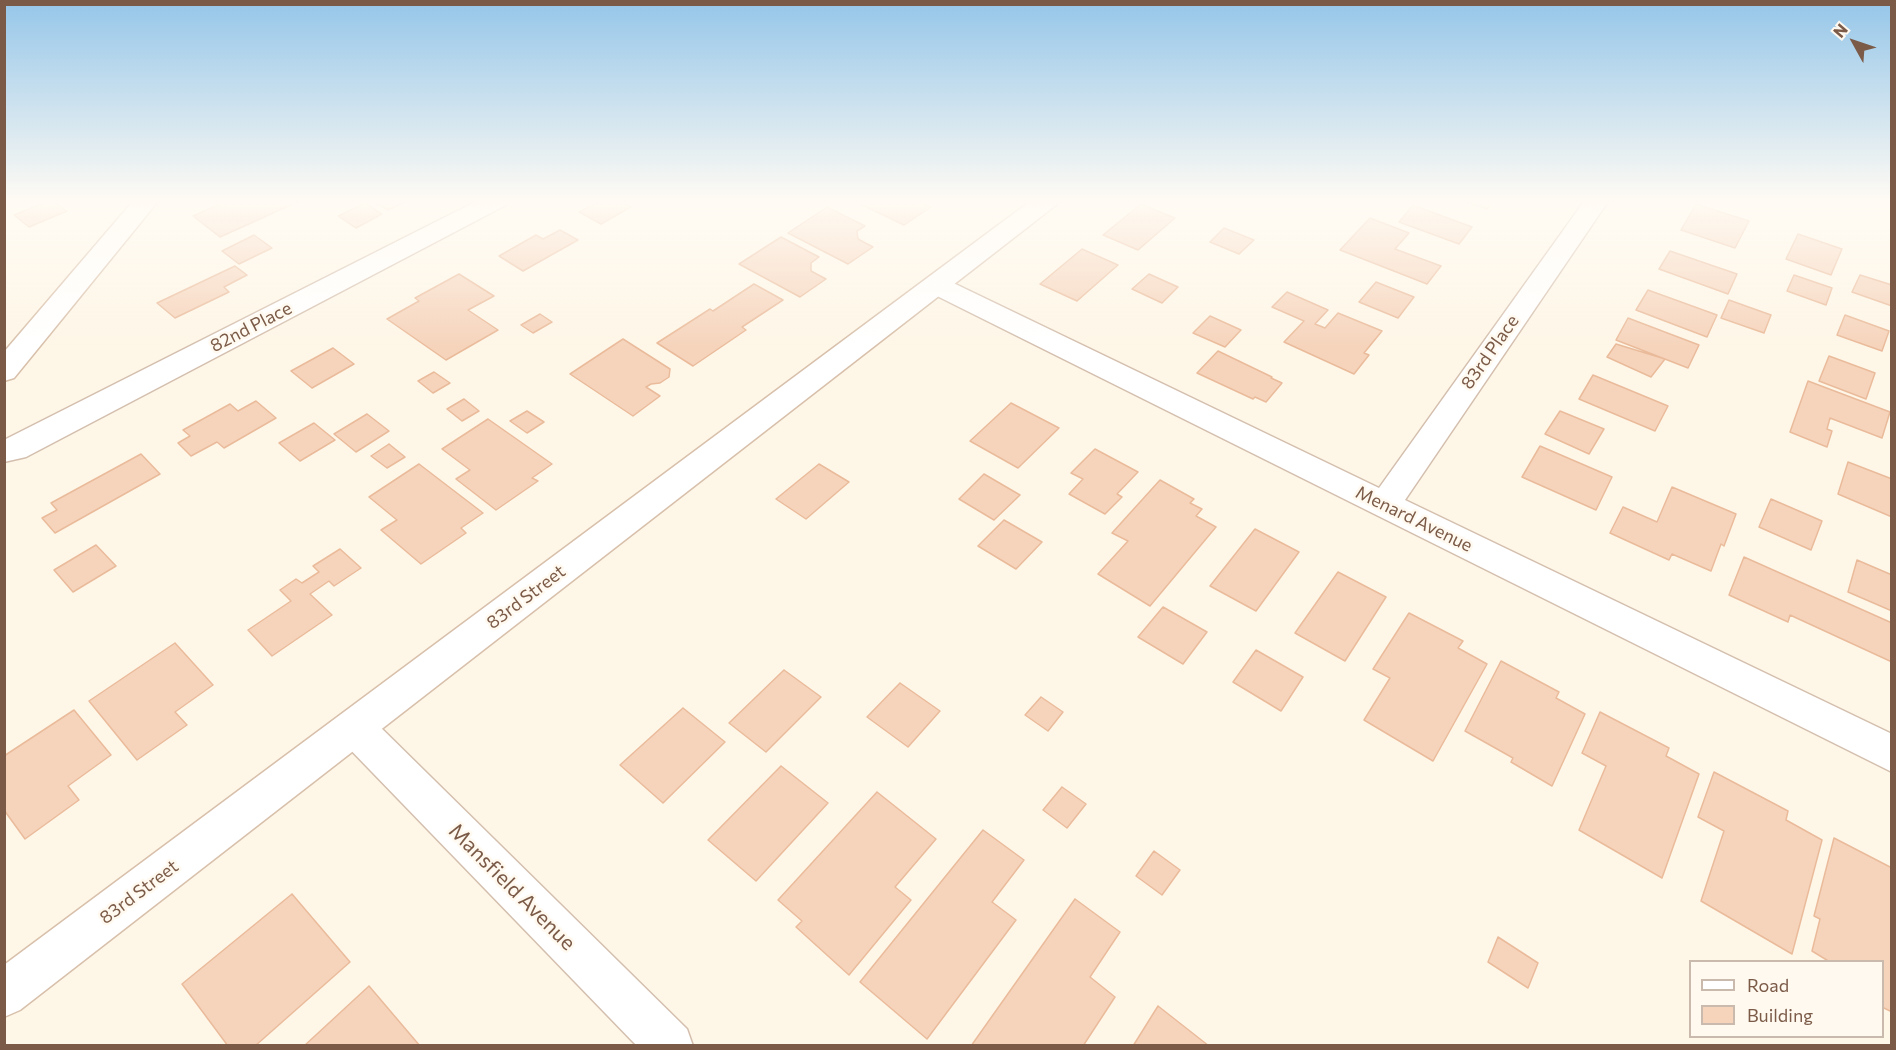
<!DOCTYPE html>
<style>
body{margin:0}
#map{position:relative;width:1896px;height:1050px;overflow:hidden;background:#fef6e7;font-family:Commissioner,sans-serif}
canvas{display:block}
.frame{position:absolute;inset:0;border:6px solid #7b5b48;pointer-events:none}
.legend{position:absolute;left:1689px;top:960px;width:195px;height:78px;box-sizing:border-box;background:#fff9f0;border:2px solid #cabaad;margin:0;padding:8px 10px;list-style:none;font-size:18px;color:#7b5b48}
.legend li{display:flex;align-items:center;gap:12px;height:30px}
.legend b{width:30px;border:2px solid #cabaad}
.north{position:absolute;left:1824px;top:12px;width:60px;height:60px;-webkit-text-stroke:4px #fff9f0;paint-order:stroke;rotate:310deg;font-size:16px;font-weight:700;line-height:24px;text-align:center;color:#7b5b48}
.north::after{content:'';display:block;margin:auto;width:21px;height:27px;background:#7b5b48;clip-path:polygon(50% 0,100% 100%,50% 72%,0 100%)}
</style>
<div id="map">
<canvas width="1896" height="1050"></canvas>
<div class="frame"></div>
<ul class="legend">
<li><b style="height:8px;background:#fff"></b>Road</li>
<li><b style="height:16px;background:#f6d4bc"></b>Building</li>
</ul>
<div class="north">N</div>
</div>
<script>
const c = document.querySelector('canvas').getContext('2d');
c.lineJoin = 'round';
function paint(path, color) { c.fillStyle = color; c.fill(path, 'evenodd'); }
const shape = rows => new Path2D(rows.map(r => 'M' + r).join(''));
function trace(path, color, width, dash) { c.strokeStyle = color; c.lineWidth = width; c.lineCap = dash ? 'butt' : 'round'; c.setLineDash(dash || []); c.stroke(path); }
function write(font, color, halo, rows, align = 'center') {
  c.font = font + ' Commissioner,sans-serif'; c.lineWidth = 5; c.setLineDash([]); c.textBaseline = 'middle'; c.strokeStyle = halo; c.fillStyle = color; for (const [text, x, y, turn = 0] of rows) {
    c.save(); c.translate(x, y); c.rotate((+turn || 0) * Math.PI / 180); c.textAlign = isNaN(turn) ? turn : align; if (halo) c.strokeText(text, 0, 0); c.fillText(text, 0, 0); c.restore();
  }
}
const building = shape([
 [51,200,67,211,29,227,14,215,51,200],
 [229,200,302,200,220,237,193,216,229,200],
 [370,200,410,200,388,210,370,200],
 [601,200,617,200,631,207,601,224,579,212,601,200],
 [867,200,915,200,931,207,904,225,860,204,867,200],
 [1461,200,1494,200,1487,209,1461,200],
 [365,203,382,214,356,228,338,216,365,203],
 [1141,204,1175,218,1138,250,1103,235,1141,204],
 [1696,204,1749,221,1735,248,1681,230,1696,204],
 [1413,205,1472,227,1459,244,1399,222,1413,205],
 [827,207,865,226,857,231,858,239,873,247,848,264,788,233,827,207],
 [1370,218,1409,233,1395,249,1441,266,1427,284,1340,250,1370,218],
 [1224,228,1254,240,1239,254,1210,242,1224,228],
 [560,230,578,240,523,271,499,256,536,235,543,239,560,230],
 [1798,234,1842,249,1831,275,1786,259,1798,234],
 [254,235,272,248,239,264,222,251,254,235],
 [781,237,819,257,811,263,811,271,826,279,800,297,739,264,781,237],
 [1082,249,1118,265,1077,301,1040,284,1082,249],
 [1670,251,1737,274,1728,294,1659,269,1670,251],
 [235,266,247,275,224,287,229,292,175,318,157,303,235,266],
 [459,274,494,296,468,310,498,330,446,360,387,319,419,301,415,298,459,274],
 [1149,274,1178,287,1162,303,1132,289,1149,274],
 [1794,275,1832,288,1826,305,1787,291,1794,275],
 [1860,275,1892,285,1892,306,1852,292,1860,275],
 [1376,282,1414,297,1398,318,1359,302,1376,282],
 [754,284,783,300,742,327,746,330,693,366,657,343,710,309,713,311,754,284],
 [1648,290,1717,315,1707,337,1636,310,1648,290],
 [1287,292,1328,310,1315,324,1325,328,1338,313,1382,331,1364,353,1369,355,1354,374,1284,342,1304,321,1272,307,1287,292],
 [1729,300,1771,315,1764,333,1721,318,1729,300],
 [540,314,552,322,533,333,521,325,540,314],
 [1845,315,1889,331,1882,351,1837,335,1845,315],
 [1210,316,1241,330,1225,347,1193,333,1210,316],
 [1628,318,1699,345,1688,368,1616,340,1628,318],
 [623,339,670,369,669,377,660,383,651,384,646,387,660,396,633,416,570,374,623,339],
 [1616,344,1665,359,1651,377,1607,357,1616,344],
 [333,348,354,364,312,388,291,371,333,348],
 [1218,351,1272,377,1271,378,1282,383,1266,402,1255,397,1253,399,1197,373,1218,351],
 [1829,356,1875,373,1866,399,1819,381,1829,356],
 [434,372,450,383,433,393,418,381,434,372],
 [1593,375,1668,406,1655,431,1579,399,1593,375],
 [1808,381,1890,412,1882,438,1830,418,1827,429,1832,431,1827,447,1790,432,1808,381],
 [464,399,479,411,462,421,447,409,464,399],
 [256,401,276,418,224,448,217,442,191,456,178,443,190,436,183,430,230,404,238,411,256,401],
 [1011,403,1059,428,1018,468,970,441,1011,403],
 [527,411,544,422,527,433,510,421,527,411],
 [1560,411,1604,429,1589,454,1545,434,1560,411],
 [367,414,389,431,356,452,334,434,367,414],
 [488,419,552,464,532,478,538,481,496,510,456,479,470,470,442,449,488,419],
 [314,423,335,440,300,461,279,443,314,423],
 [389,444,405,457,387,468,371,456,389,444],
 [1540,446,1612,477,1596,510,1522,477,1540,446],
 [1095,449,1138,472,1117,494,1122,497,1105,514,1069,494,1083,479,1071,473,1095,449],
 [141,454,160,474,55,533,42,518,57,510,51,503,141,454],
 [1848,462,1892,479,1892,517,1838,494,1848,462],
 [419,464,483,513,461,528,466,533,421,564,381,530,397,520,369,497,419,464],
 [819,464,849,482,806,519,776,499,819,464],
 [984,474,1020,495,994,520,959,499,984,474],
 [1160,480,1194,499,1190,503,1202,509,1196,516,1216,527,1150,606,1098,574,1128,541,1112,533,1160,480],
 [1672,487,1736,514,1724,546,1721,544,1711,571,1672,554,1669,560,1610,533,1623,507,1657,522,1672,487],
 [1771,499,1822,521,1811,550,1759,527,1771,499],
 [1004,520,1042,542,1016,569,978,546,1004,520],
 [1255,529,1299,552,1256,611,1210,586,1255,529],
 [96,545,116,566,73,592,54,570,96,545],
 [340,549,361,568,334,586,329,581,310,594,332,615,272,656,248,630,291,601,280,590,296,579,302,583,319,572,313,566,340,549],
 [1744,557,1892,623,1892,662,1790,615,1788,622,1729,595,1744,557],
 [1857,560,1892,575,1892,611,1848,592,1857,560],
 [1338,572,1386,597,1345,661,1295,633,1338,572],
 [1163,607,1207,632,1183,664,1138,637,1163,607],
 [1409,613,1463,641,1458,648,1487,664,1433,761,1364,720,1390,678,1373,669,1409,613],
 [175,643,213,685,175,712,187,725,137,760,89,701,175,643],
 [1256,650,1303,677,1281,711,1233,682,1256,650],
 [1501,661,1559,692,1556,698,1585,714,1552,786,1511,762,1513,758,1465,731,1501,661],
 [784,670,821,697,766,752,729,723,784,670],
 [900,683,940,711,908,747,867,717,900,683],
 [1041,697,1063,712,1048,731,1025,715,1041,697],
 [683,708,725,742,663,803,620,765,683,708],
 [74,710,111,755,68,786,79,800,25,839,4,810,4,756,74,710],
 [1600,712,1669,748,1666,756,1699,774,1662,878,1579,830,1606,766,1582,753,1600,712],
 [781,766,828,803,756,881,708,840,781,766],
 [1714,772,1788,811,1786,820,1822,840,1792,954,1701,901,1724,831,1698,817,1714,772],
 [1062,787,1086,804,1067,828,1043,810,1062,787],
 [877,792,936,839,895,887,911,900,849,975,796,927,802,921,778,900,877,792],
 [983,830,1024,860,992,902,1016,920,927,1039,860,982,983,830],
 [1834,838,1892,868,1892,1012,1882,1007,1882,962,1830,962,1812,951,1820,919,1814,916,1834,838],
 [1154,851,1180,870,1162,895,1136,876,1154,851],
 [292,894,350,962,255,1046,228,1046,182,984,292,894],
 [1075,899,1120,932,1090,977,1115,997,1083,1046,971,1046,1075,899],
 [1498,937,1538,963,1528,988,1488,962,1498,937],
 [369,986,420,1046,304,1046,369,986],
 [1158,1006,1209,1046,1133,1046,1158,1006]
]);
const street = shape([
 [479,200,509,200,506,205,26,457,4,462,4,440,479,200],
 [1585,200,1609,200,1405,500,1892,734,1892,772,927,291,923,285,927,279,936,277,945,279,1379,488,1585,200],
 [355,711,369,716,687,1029,693,1046,637,1046,341,740,336,728,341,716,355,711]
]);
const secondary = shape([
 [134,200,159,200,14,378,4,381,4,352,134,200],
 [1032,200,1059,200,1056,205,20,1010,4,1017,4,965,1032,200]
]);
const streetNames = [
 ["82nd Place",251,327,-27],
 ["83rd Place",1490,352,-55],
 ["Menard Avenue",1414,519,26],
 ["83rd Street",526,597,-37],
 ["83rd Street",139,892,-37]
];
const nearStreetnames = [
 ["Mansfield Avenue",512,887,45]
];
paint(building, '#f6d4bc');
trace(building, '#eabb9b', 1.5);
trace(street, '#d4bfae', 3);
trace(secondary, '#d8c0ab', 3);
paint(street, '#fff');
paint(secondary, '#fff');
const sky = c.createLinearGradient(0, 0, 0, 346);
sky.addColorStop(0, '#95c6e9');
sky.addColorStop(0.58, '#fffbf4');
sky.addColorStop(1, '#fffbf400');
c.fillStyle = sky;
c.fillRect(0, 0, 1896, 346);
write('18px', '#7b5b48', '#fff9f0', streetNames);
write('21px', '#7b5b48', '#fff9f0', nearStreetnames);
</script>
